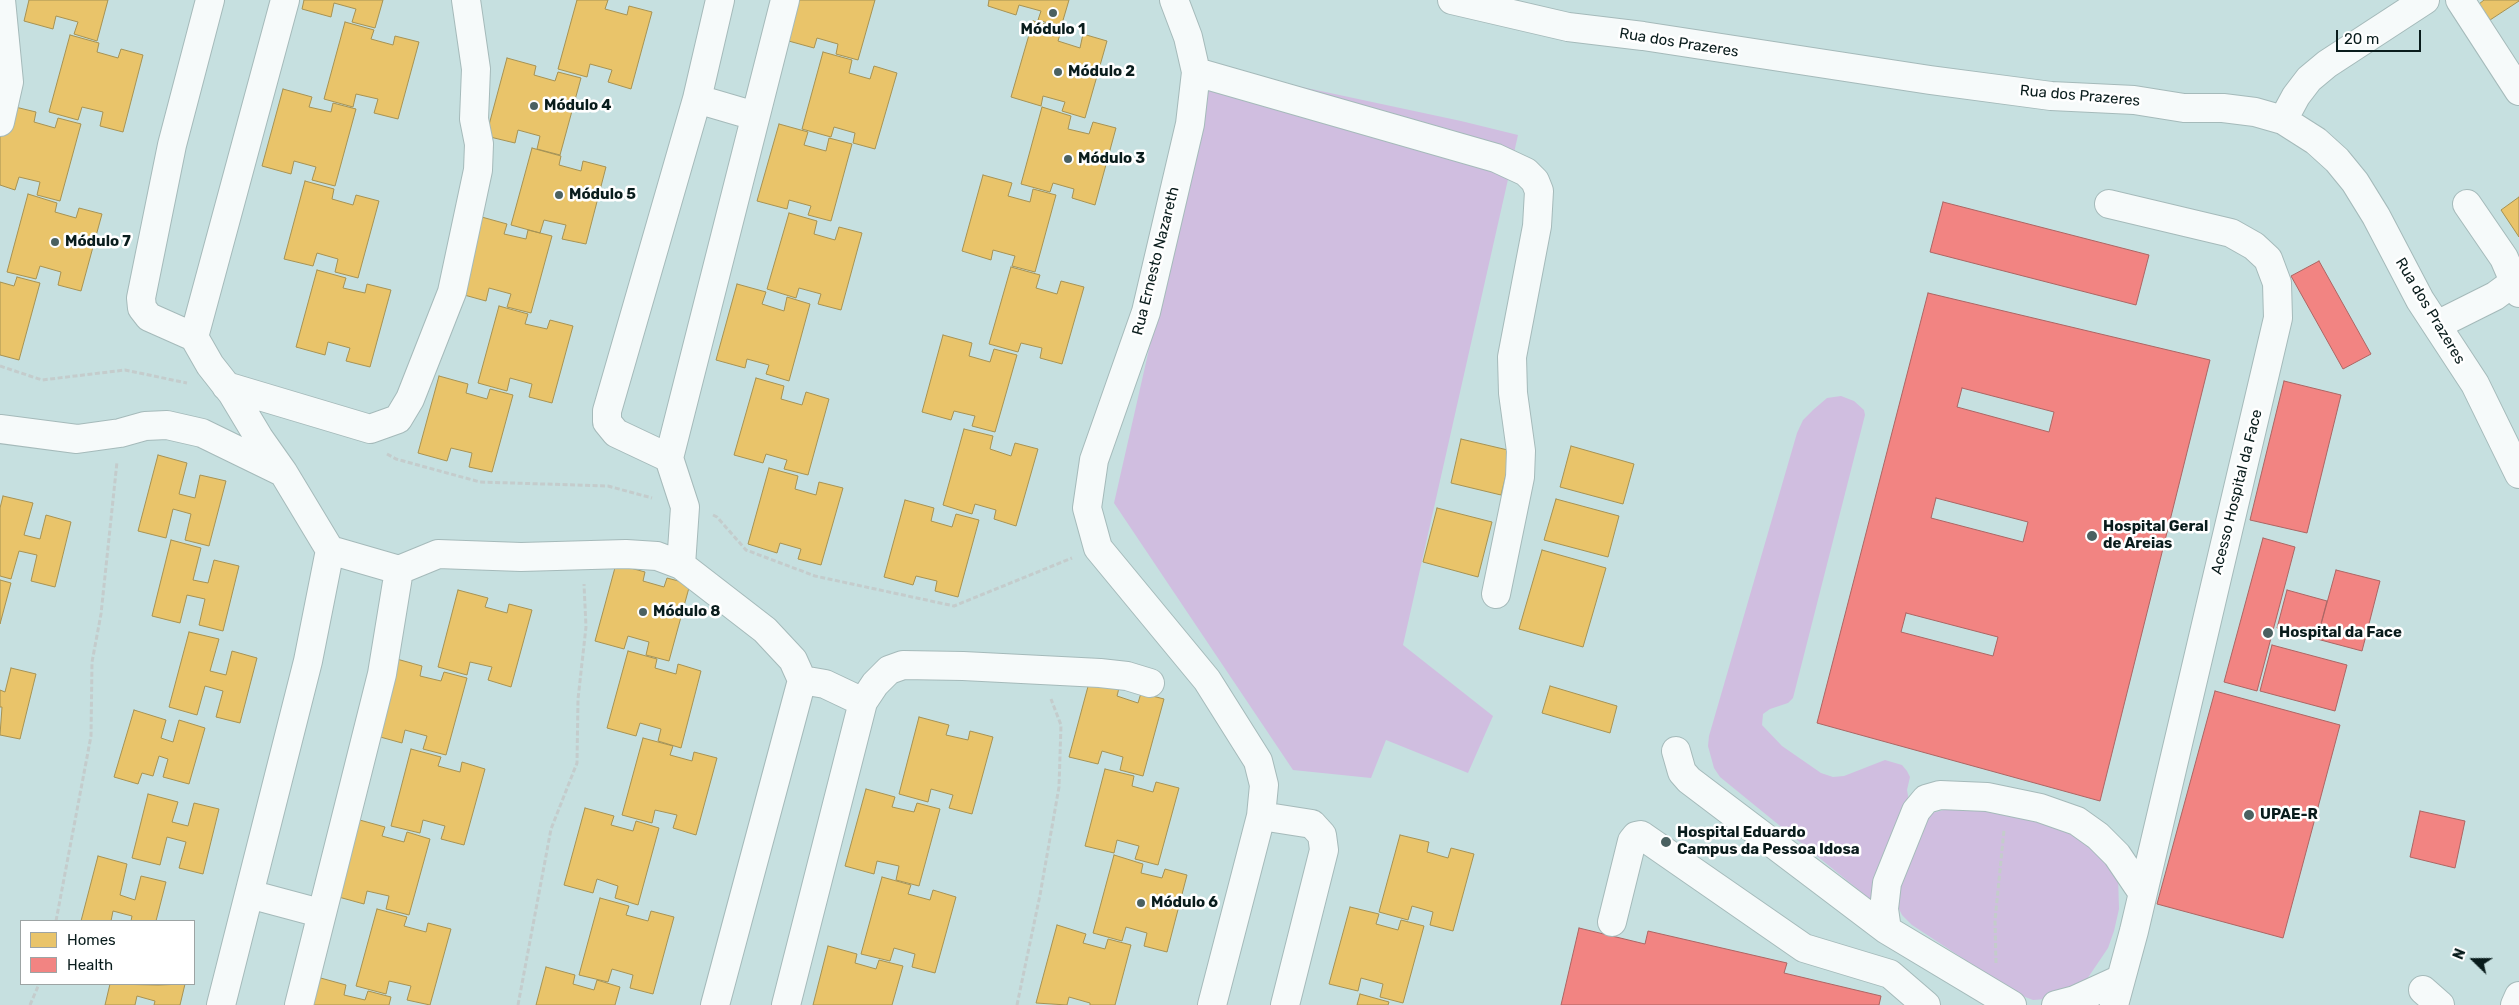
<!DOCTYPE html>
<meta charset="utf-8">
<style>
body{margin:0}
#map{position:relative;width:2519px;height:1005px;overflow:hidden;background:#c6e0e0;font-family:Rubik,sans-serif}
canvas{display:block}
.legend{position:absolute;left:20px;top:920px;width:175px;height:65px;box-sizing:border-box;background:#fff;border:1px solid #9da4a4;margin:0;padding:6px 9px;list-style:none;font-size:15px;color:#091c1c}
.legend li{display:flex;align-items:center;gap:10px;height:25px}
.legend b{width:25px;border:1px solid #9da4a4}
.north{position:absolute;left:2449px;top:935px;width:50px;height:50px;-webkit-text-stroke:4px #fff;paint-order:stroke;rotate:292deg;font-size:14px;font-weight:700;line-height:20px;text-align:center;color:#091c1c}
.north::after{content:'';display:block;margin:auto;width:18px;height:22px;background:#091c1c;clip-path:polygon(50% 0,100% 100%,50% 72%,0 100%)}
.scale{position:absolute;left:2336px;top:30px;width:85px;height:22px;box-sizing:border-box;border:2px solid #091c1c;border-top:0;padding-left:6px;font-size:15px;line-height:18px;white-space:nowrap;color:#091c1c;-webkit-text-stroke:4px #fff;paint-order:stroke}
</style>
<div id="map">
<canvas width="2519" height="1005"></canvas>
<ul class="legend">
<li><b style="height:14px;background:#e9c46a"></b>Homes</li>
<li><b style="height:14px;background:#f28482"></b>Health</li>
</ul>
<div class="north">N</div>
<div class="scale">20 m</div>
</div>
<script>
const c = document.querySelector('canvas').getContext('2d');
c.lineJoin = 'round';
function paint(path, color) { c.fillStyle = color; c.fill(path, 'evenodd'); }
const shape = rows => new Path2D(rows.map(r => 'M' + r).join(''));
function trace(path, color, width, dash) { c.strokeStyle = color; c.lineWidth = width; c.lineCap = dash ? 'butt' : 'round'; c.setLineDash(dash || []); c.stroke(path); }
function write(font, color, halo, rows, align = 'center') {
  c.font = font + ' Rubik,sans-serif'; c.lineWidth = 5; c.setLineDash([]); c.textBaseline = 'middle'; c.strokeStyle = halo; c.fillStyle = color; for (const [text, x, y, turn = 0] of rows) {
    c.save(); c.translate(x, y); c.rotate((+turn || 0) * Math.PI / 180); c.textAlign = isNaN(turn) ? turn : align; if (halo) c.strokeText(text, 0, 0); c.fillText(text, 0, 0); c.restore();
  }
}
const green = shape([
 [1213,68,1461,121,1518,135,1403,645,1493,716,1468,773,1386,740,1371,778,1293,770,1114,503],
 [1841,396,1854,401,1864,410,1865,415,1793,698,1788,703,1770,709,1763,714,1762,725,1782,746,1821,773,1833,777,1844,776,1885,760,1902,765,1907,771,1910,777,1907,790,1909,801,1876,900,1871,900,1720,777,1714,768,1708,746,1709,736,1797,433,1803,420,1813,410,1827,398],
 [1955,807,2005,811,2086,834,2118,875,2119,909,2114,931,2108,948,2083,985,2046,999,2033,1000,2017,994,1912,925,1902,915,1895,901,1919,822,1932,813]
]);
const homes = shape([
 [29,0,108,0,97,41,74,34,78,22,56,16,53,29,24,21,29,0],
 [304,0,383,0,375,28,352,22,356,9,334,3,331,17,302,9,304,0],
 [577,0,608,0,605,9,627,15,629,6,652,12,631,89,608,82,612,70,590,64,587,77,558,69,577,0],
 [796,0,875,0,858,60,836,54,838,44,817,38,814,48,785,40,796,0],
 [989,0,1069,0,1061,27,1038,20,1041,11,1019,5,1016,15,988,6,989,0],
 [2484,0,2519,0,2519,1,2490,20,2479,4,2484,0],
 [1033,21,1062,28,1058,41,1080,48,1083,34,1107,41,1085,118,1062,111,1065,102,1043,96,1041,106,1011,97,1033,21],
 [345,22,374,30,371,39,393,45,395,36,419,42,398,119,374,113,378,99,356,94,353,107,324,99,345,22],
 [70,35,99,43,97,52,118,58,121,49,143,55,123,132,100,126,103,112,82,107,78,120,49,112,70,35],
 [823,52,852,60,849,73,870,79,874,66,897,73,875,149,853,143,855,133,834,127,831,137,802,129,823,52],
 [507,58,536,66,534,75,555,81,558,72,581,78,560,155,537,149,540,136,518,130,515,143,486,136,507,58],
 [283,89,312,97,309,107,331,112,333,103,356,109,335,186,312,180,316,167,294,161,291,174,262,166,283,89],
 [7,105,36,112,34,122,55,128,58,118,81,124,60,201,37,195,40,182,19,177,15,190,0,185,0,131,7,105],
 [1042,107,1071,116,1068,129,1089,134,1093,122,1116,128,1095,205,1072,198,1074,189,1053,183,1050,192,1021,184,1042,107],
 [779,124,808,132,804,145,826,151,829,138,852,144,831,221,808,215,811,206,789,200,787,209,757,201,779,124],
 [532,148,561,156,559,165,581,171,583,161,606,167,586,244,562,239,566,225,544,220,540,233,511,225,532,148],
 [983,175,1012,183,1008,196,1030,202,1033,189,1056,195,1035,272,1012,266,1015,256,993,250,991,260,962,251,983,175],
 [305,181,334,189,332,199,353,205,356,195,379,201,358,278,335,272,338,259,317,253,313,266,284,259,305,181],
 [28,194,57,203,55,212,76,218,79,208,102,214,81,291,58,285,61,272,40,266,36,279,7,272,28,194],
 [2519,197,2519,237,2501,210,2519,197],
 [789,213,817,221,814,234,835,240,839,227,862,233,841,310,818,304,821,294,799,288,796,298,767,289,789,213],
 [478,216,507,224,504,234,526,239,528,230,552,236,531,313,507,307,511,294,489,288,486,301,457,293,478,216],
 [1011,267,1040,275,1036,288,1057,294,1061,281,1084,287,1062,364,1040,358,1042,348,1021,343,1018,352,989,344,1011,267],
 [317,270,346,278,343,288,365,293,367,284,391,290,370,367,346,361,350,348,328,342,325,355,296,347,317,270],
 [17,277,40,283,19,360,0,355,0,282,14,286,17,277],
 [737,284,766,292,762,304,784,311,787,297,810,304,789,381,766,374,769,365,747,359,745,368,716,360,737,284],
 [499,306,528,314,525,324,547,329,550,320,573,326,552,403,529,397,532,384,510,378,507,391,478,383,499,306],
 [943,335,972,343,969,356,990,362,994,349,1017,355,995,432,972,426,975,416,954,411,951,420,922,412,943,335],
 [439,376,468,384,466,393,487,399,490,389,513,395,492,472,469,467,472,453,451,448,447,461,418,453,439,376],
 [756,378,784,386,781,399,802,405,806,392,829,399,808,475,784,469,787,460,766,454,763,463,734,455,756,378],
 [964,429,993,436,990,449,1011,456,1015,443,1038,449,1016,526,994,519,996,510,975,504,972,514,943,505,964,429],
 [1461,439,1512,451,1501,495,1451,483,1461,439],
 [1571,446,1634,464,1623,504,1560,487,1571,446],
 [158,455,187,463,179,494,195,498,200,475,226,481,209,546,185,540,191,514,173,509,166,538,138,531,158,455],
 [769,468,798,476,795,489,816,495,819,482,843,488,821,565,798,559,801,549,780,543,777,553,748,544,769,468],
 [3,496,33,503,24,535,40,539,46,515,71,522,55,587,31,581,37,555,19,551,11,579,0,576,0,508,3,496],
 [1556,499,1619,516,1608,557,1544,540,1556,499],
 [905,500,934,508,931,521,952,527,956,514,979,520,958,597,935,591,937,581,916,576,913,585,884,577,905,500],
 [1437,508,1492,522,1478,577,1423,562,1437,508],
 [171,540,201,548,193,580,208,583,214,560,239,566,223,631,199,625,205,599,187,595,180,623,152,616,171,540],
 [1542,550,1606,568,1583,647,1519,629,1542,550],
 [616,564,645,572,643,581,664,587,667,578,690,584,669,661,646,655,649,642,628,636,624,649,595,641,616,564],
 [0,580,11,583,0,624,0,580],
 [458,590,488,598,485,607,507,613,509,604,532,610,511,687,488,680,492,667,470,662,467,675,438,667,458,590],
 [189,632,219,639,210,671,226,675,232,651,257,658,240,723,216,717,223,691,205,686,197,715,169,707,189,632],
 [628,651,657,659,655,668,676,674,678,664,701,671,681,748,658,741,661,729,640,723,636,736,607,728,628,651],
 [393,658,422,666,420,676,441,681,444,672,467,678,446,755,423,749,427,736,405,730,402,743,373,735,393,658],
 [11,668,36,674,20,739,0,735,2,707,0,707,0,690,5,692,11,668],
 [1090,679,1119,688,1117,696,1138,703,1141,693,1164,699,1143,776,1120,770,1123,757,1102,751,1098,764,1069,757,1090,679],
 [1550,686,1617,706,1610,733,1542,713,1550,686],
 [134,710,166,720,161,738,173,742,179,720,205,728,189,784,163,777,168,759,159,756,153,776,142,773,138,784,114,777,134,710],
 [919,717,949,725,946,735,968,740,970,731,993,737,972,814,949,808,953,795,931,789,928,802,899,794,919,717],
 [643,738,673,746,670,755,692,761,694,752,717,758,696,835,673,828,677,815,655,810,652,823,622,815,643,738],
 [411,749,441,757,438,766,460,772,462,762,485,769,464,845,441,839,445,826,423,820,420,833,391,826,411,749],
 [1105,769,1134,776,1132,786,1153,792,1156,782,1179,788,1158,865,1135,859,1139,846,1117,840,1114,853,1085,846,1105,769],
 [866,789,895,797,892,807,914,812,917,803,940,809,919,886,896,880,899,866,877,861,874,874,845,866,866,789],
 [148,794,178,802,172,822,188,826,194,803,219,809,203,874,179,868,186,842,167,837,160,865,132,858,148,794],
 [585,808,614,816,611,825,633,831,636,821,659,828,638,905,615,898,618,886,597,879,593,893,564,885,585,808],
 [356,819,385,827,382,836,404,842,407,832,430,839,409,915,386,909,389,896,367,891,364,904,335,896,356,819],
 [1400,835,1429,842,1427,852,1448,858,1451,848,1474,854,1453,931,1430,925,1433,912,1412,906,1408,920,1379,912,1400,835],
 [1114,855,1143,864,1141,873,1162,878,1165,869,1187,875,1167,952,1144,946,1147,933,1126,927,1122,941,1093,933,1114,855],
 [98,856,127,864,120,895,135,900,141,876,166,882,156,921,131,921,132,916,113,911,111,921,81,921,98,856],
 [882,877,911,885,908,894,930,900,933,890,956,897,935,973,912,967,915,954,894,948,890,961,861,954,882,877],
 [600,898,629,906,626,915,648,921,651,911,674,917,653,994,630,988,633,975,612,969,608,982,579,975,600,898],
 [1350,907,1379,914,1376,924,1398,930,1401,920,1424,926,1403,1003,1380,997,1383,984,1361,978,1358,991,1329,984,1350,907],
 [377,909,407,917,404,926,426,932,428,923,451,929,430,1005,407,1000,411,986,389,981,386,994,356,986,377,909],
 [1057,925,1086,934,1083,943,1105,949,1108,939,1131,945,1115,1005,1090,1005,1090,1003,1069,997,1067,1005,1036,1003,1057,925],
 [828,946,857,954,855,963,876,969,879,960,903,966,892,1005,813,1005,828,946],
 [546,967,575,975,573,984,594,990,597,980,620,987,615,1005,536,1005,546,967],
 [317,977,346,985,344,995,365,1000,368,991,391,997,389,1005,310,1005,317,977],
 [110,984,158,985,185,984,180,1005,154,1005,155,1001,137,996,135,1005,105,1005,110,984],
 [1360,994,1389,1002,1388,1005,1357,1005,1360,994]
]);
const health = shape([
 [1943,202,2149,255,2136,305,1930,252,1943,202],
 [2319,261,2371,354,2343,369,2291,276,2319,261],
 [1928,293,2210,360,2100,801,1817,723,1928,293],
 [1962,388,2054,412,2049,432,1957,407,1962,388],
 [1936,498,2028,522,2023,542,1931,518,1936,498],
 [1906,613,1998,637,1993,656,1901,632,1906,613],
 [2284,381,2341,395,2307,533,2250,520,2284,381],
 [2263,538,2295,547,2257,691,2224,682,2263,538],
 [2336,570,2380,581,2362,651,2317,639,2336,570],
 [2287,590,2327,601,2317,639,2277,628,2287,590],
 [2272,645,2347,665,2335,711,2260,691,2272,645],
 [2215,691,2340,725,2283,938,2157,904,2215,691],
 [2420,811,2465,821,2455,868,2410,857,2420,811],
 [1579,928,1645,944,1648,931,1787,963,1784,973,1881,996,1879,1005,1561,1005,1579,928]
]);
const path = shape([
 [0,366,42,380,125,370,187,383],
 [387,454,396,459,480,482,608,486,652,498],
 [713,515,717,517,746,550,815,576,954,606,1072,558],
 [56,921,91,736,92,662,101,614,117,462],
 [1996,963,1995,920,2004,830],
 [30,1005,39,984],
 [518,1005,551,829,577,763,578,699,586,627,584,584],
 [1017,1005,1040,895,1059,787,1061,725,1051,699]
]);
const minor = shape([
 [210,0,172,145,141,298,142,308,149,317,194,337,210,365,232,393,259,438,283,472,330,550,399,570,438,554,521,557,626,554,657,556,681,565,765,630,793,660,802,680],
 [720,0,697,99,607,411,607,422,616,433,669,458,785,0],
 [1174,0,1188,37,1196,72,1190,124,1146,312,1094,460,1087,508,1098,548,1207,680,1258,761,1264,785,1261,816,1212,1005],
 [1452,0,1568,27,1643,36,1930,80,2051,96,2134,100,2184,108,2223,108,2255,112,2283,120,2316,141,2337,160,2355,182,2376,216,2420,300,2475,384,2519,474],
 [2460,0,2519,91],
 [1196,72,1496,158,1526,172,1535,181,1539,191,1537,226,1512,357,1513,393,1521,451,1520,477,1496,594],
 [697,99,755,116],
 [2283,120,2296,96,2309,79,2327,64,2425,0],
 [0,122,9,82,1,0],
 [2109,204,2231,233,2254,246,2268,259,2277,283,2278,318,2134,931,2114,1005],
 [2467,204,2504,258,2519,293],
 [2437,325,2495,296,2514,282],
 [194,337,285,0],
 [226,386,370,429,398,419,410,399,452,292,478,170,479,144,474,119,476,69,466,0],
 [0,429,77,439,120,433,145,426,167,425,202,433,280,471],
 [669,458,685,507,681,565],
 [863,702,875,684,889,670,903,665,963,666,1100,673,1127,676,1150,683],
 [1676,751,1682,772,1689,780,1887,930],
 [1261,816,1312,824,1322,835,1324,850,1285,1005],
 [249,894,320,913],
 [1612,922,1632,841,1636,836,1641,835,1804,948,1890,974,1926,1005],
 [2423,990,2440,1005],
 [221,1005,308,661,330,550],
 [299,1005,382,674,399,570],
 [715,1005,802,680,825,684,863,702,786,1005],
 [2012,1005,1887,930,1884,909,1887,883,1916,811,1926,799,1940,795,1987,797,2040,808,2077,821,2098,836,2117,855,2142,892],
 [2056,1005,2075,1000,2121,979],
 [2515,1005,2519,996]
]);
const markers = [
 [1053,13,5,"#4b6161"],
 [1058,72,5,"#4b6161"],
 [534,106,5,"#4b6161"],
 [1068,159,5,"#4b6161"],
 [559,195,5,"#4b6161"],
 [55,242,5,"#4b6161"],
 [2092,536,6,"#4b6161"],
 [643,612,5,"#4b6161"],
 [2268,633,6,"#4b6161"],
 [2249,815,6,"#4b6161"],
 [1666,842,6,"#4b6161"],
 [1141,903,5,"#4b6161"]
];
const poiNames = [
 ["Módulo 1",1053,30,"center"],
 ["Módulo 2",1068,72],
 ["Módulo 4",544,106],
 ["Módulo 3",1078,159],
 ["Módulo 5",569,195],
 ["Módulo 7",65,242],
 ["Hospital Geral",2103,527],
 ["de Areias",2103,544],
 ["Módulo 8",653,612],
 ["Hospital da Face",2279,633],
 ["UPAE-R",2260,815],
 ["Hospital Eduardo",1677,833],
 ["Campus da Pessoa Idosa",1677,850],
 ["Módulo 6",1151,903]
];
const streetNames = [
 ["Rua dos Prazeres",1679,43,9],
 ["Rua dos Prazeres",2080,96,5],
 ["Rua Ernesto Nazareth",1156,261,-76],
 ["Rua dos Prazeres",2430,311,59],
 ["Acesso Hospital da Face",2237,492,-76]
];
paint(green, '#d0bee0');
paint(homes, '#e9c46a');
trace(homes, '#a69253', 1);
paint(health, '#f28482');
trace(health, '#ac6563', 1);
trace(minor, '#a5baba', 30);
trace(path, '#c4cccc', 3, [5, 2.5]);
trace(minor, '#f6fafa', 28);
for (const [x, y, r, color] of markers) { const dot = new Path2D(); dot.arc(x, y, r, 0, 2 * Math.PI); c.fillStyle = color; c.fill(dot); trace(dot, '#fff', 2); }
write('bold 15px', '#091c1c', '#fff', poiNames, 'left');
write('15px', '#091c1c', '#fff', streetNames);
</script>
